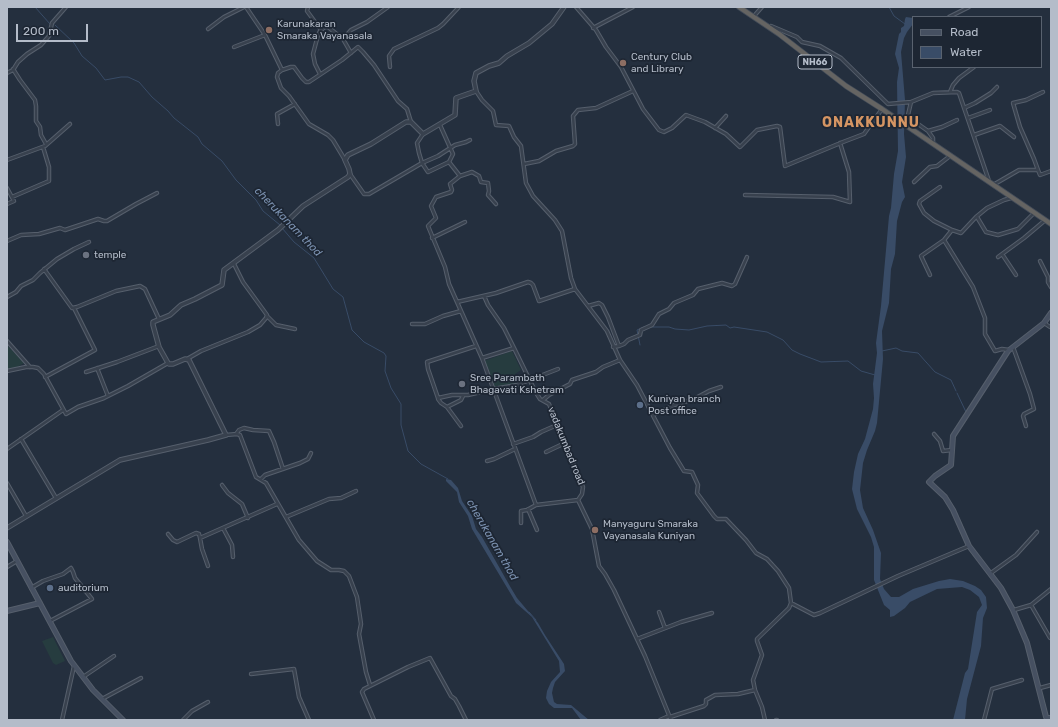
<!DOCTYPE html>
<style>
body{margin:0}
#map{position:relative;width:1058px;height:727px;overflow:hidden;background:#242f3e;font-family:Rubik,sans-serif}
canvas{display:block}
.frame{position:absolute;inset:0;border:8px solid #b4bcc9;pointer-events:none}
.legend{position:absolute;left:912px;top:16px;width:130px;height:52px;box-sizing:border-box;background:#1d2633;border:1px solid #59626f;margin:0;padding:5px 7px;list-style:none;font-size:12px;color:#b4bcc9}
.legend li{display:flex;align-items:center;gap:8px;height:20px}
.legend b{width:20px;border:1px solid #59626f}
.scale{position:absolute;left:16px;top:24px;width:72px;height:18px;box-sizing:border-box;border:2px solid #b4bcc9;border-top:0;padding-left:5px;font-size:12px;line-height:14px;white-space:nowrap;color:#b4bcc9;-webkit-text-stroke:3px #1d2633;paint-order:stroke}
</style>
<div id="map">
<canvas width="1058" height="727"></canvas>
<div class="frame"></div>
<ul class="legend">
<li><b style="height:5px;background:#465061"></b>Road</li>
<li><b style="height:11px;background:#394c67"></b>Water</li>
</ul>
<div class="scale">200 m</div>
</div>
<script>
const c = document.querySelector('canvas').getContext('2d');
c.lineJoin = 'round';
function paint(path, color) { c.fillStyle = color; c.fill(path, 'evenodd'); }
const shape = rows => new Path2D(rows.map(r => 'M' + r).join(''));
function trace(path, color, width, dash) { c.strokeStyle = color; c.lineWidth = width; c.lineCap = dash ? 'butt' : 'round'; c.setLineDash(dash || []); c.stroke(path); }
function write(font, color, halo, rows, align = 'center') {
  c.font = font + ' Rubik,sans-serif'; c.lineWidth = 3.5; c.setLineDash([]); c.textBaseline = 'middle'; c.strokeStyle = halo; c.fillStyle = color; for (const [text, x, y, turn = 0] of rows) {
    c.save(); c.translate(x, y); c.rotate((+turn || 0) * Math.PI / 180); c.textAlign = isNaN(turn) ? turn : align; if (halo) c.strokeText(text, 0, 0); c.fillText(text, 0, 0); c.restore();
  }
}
const green = shape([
 [7,345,24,363,16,368,7,370],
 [512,351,521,370,515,374,517,384,494,388,484,361],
 [53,637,65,661,56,665,53,663,42,641]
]);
const water = shape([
 [906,17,913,18,913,24,907,32,904,38,901,52,905,100,904,134,906,157,902,182,905,197,902,202,897,221,895,254,891,269,889,303,882,331,883,359,877,423,875,431,867,450,863,463,860,490,863,508,873,530,881,553,880,579,884,589,891,597,899,597,913,589,939,581,950,579,963,581,975,586,981,590,986,597,987,608,983,618,981,646,967,699,965,720,953,720,965,673,968,669,977,612,982,605,979,597,970,590,962,587,937,589,910,602,905,608,894,616,890,617,890,610,884,605,874,580,874,547,871,537,857,509,852,489,854,472,858,454,865,439,873,409,874,398,873,384,877,353,876,343,881,306,889,216,891,208,894,174,898,151,897,82,899,68,895,54,899,34,901,32,901,28,904,26,905,19],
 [446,479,451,480,458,488,462,501,472,516,476,529,482,537,511,588,517,598,538,623,545,635,564,664,565,671,555,682,553,688,552,693,554,702,557,704,571,705,589,720,581,720,572,708,554,708,549,704,546,698,547,691,551,682,560,672,559,661,532,617,516,603,512,596,472,529,468,516,459,502,457,492,446,481]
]);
const stream = shape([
 [35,7,50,24],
 [889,7,894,16,905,24],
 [55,25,74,43,82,56,96,68,105,80,121,77,128,77,139,82,152,97,168,111,174,118,198,137,202,144,222,161,236,180,256,200,263,211,280,225],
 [282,228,294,242,314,258,333,289,343,297,352,330,364,342,384,353,386,356,385,371,391,388,401,404,401,425,408,451,421,464,448,479],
 [651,327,669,327,675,329,689,330,707,326,726,325,730,328,734,327,767,332,783,340,792,350,800,354,821,362,848,361,861,371,875,375],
 [640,345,637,330,644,327],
 [882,351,896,348,902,351,918,353,935,372,951,380,956,391],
 [957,393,966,412],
 [529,612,536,620]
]);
const minor = shape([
 [246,7,265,35,282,70,278,73,277,77,281,88,289,96,309,124,328,135,333,140,345,160],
 [308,7,307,11,321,30],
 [576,7,596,30,606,47,621,67,643,109,659,130,664,132,672,128,686,115,705,122,726,134,740,147,757,130,777,126,780,127,785,166,843,142,864,134,882,109],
 [754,16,762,7],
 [949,17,969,7],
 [771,26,797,37,802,42,820,46,841,58,888,104,911,102,933,93,957,92,959,93,989,181],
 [593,28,633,7],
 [208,29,224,17,244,7],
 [343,39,351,30,367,22,388,7],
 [234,47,265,35],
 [390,67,389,56,394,49,438,28,443,24,459,7],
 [13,69,20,80,35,100,36,106,36,121,40,127,41,135,46,144],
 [282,70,291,67,294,67,302,78,306,82,309,82,342,60,358,47,363,52,374,65,398,101,407,109,411,122],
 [7,73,13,70,18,62,27,54,41,45,49,36,52,23,66,7],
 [320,74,315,64,313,54,318,35,320,31,325,27,328,27,343,39,351,53],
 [476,91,482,100,493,111,496,125,509,126,514,137,521,146,526,183,533,196,555,220,562,231,571,278,575,289,607,331,620,360,637,385,670,448,684,471,692,472,698,485,697,493,714,516,717,519,726,519,746,540,756,553,767,559,778,571,789,588,791,603,789,608,757,639,757,641,762,655,753,680,755,690,738,694,715,695,706,700,706,704,704,706,670,717],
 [950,92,953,85,959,78,974,67],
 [911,102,908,115,911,119,928,131,933,138,933,144],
 [964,108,975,103,991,93,997,87],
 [968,118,990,110],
 [278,124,277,114,295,104],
 [440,125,453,154,449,162,460,176,450,184,452,190,451,192,436,197,431,206,436,218,428,226,445,267,449,284,482,358,514,348,535,391,540,399,549,404,583,487,582,494,578,500,592,529,599,566,605,574,614,590,645,656,671,720],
 [715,128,726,116],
 [928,131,942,127,957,120],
 [423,134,417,143,419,153,422,163,428,172,449,162],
 [974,135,1000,126,1014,137],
 [7,160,45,146,70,124],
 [524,164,539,161,556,151,573,146,575,144,573,116,578,110,596,108,633,91],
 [1038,170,1034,159,1020,127,1013,103,1026,100,1043,92],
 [350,174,364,194,369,194,422,163,438,156,455,145,466,142,470,140],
 [460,176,472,172,479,176,481,182,488,183,489,191,488,195,496,204],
 [914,182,930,167,937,166,950,156],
 [993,185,1019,170,1038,170,1040,175,1051,171],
 [940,187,920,201,919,204,924,213,934,221,952,230],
 [7,188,14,201,7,204],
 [745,195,833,197,850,202,849,172,840,143],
 [12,197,49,181,49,167,43,147],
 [977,217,986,232,998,235,1018,229,1034,213],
 [432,238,465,222],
 [7,241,21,235,39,234,60,228,65,230,98,219,104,221,107,221,136,204,157,193],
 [1002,254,1016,275],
 [998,257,1024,238,1043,222,1044,220],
 [1040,261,1048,277,1048,282,1051,287],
 [44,269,72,308,77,307,116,291,140,286,145,289,159,319],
 [930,275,921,256,944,240],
 [484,296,488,305,504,328,514,348],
 [7,297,16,292,21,286,33,280,40,273,57,259,74,249,89,242],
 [457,302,496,293,528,282,531,283,533,285,539,301,575,289],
 [588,306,599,303,602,305,608,317,619,346,613,347],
 [267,316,276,325,295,329],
 [1044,323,1050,327,1051,327],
 [412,324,425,324,443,316,461,311],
 [7,341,30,367],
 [476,346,427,362,428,369,438,398,452,395,468,395,493,389],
 [619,346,624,344,628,340,640,335,641,330,652,325,659,314,669,309,674,303,693,295,698,289,722,283,732,286,735,284,747,257],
 [1013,347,1030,394,1034,409,1024,414,1023,416,1026,426],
 [1009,350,1002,349,995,351,985,334,985,318,973,287,944,240,952,230,961,233,976,217,987,208,1004,200,1011,198],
 [482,358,536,505,578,500],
 [187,359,201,351,248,332,260,325,266,318,267,315,243,282,234,264],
 [97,368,108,396],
 [7,371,26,367,33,367,38,368,44,374,66,414,78,407,104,398,128,386,168,363],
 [86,372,117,362,159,346],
 [45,377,95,350,74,308],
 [493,389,517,385,558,369],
 [438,399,441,403,447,407,461,400,463,396],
 [543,400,549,395,570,384,572,380,596,372,603,367,620,360],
 [447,407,461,426],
 [653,415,674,405,694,399,709,391,721,387],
 [236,434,239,430,244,428,253,430,269,431,274,442,283,469],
 [934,434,940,441,943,451,952,450],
 [226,435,237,434,240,435,256,477,266,483,299,540,317,561,331,570,339,570,344,571,349,576,357,597,361,624,359,634,366,672,370,685],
 [21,439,56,498],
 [513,444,533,437,541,432,557,425],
 [7,449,63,410],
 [546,452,565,443],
 [487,461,494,459,515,449],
 [261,479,265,475,300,463,308,459,311,453],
 [7,483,26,516],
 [222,485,228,493,242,504,248,518],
 [528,509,537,530],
 [286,517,329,499,341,498,356,491],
 [521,523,521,511,527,510,536,505],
 [223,528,232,545,233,557],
 [168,534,173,540,177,542,196,533,199,534,200,538],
 [208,566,202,549,200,538,277,504],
 [7,567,17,561],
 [991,573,1016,555,1037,532],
 [31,588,43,581,63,574,71,568,73,572,75,578,92,599,50,621],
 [791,603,814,615,820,613,898,576,969,546],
 [1031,605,1051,589],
 [1014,610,1031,605,1050,638,1051,638],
 [659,612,665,628],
 [637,639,681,622,712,613],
 [251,674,294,669,299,697,309,720],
 [83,677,114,656],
 [1040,688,1051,685],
 [755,690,762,707,765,720],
 [102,699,141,678],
 [62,720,74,666],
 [183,720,192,711,208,702],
 [374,720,362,692,364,689,408,667,430,658,451,696,455,699,459,706,466,720],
 [660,720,669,716],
 [776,720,777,720],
 [984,720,992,689,1022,680]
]);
const tertiary = shape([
 [7,528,120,460,208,440,226,435,189,360,185,359,173,364,169,364,168,363,159,347,153,325,153,322,170,315,181,305,195,299,222,285,224,270,278,230,303,206,348,177,350,174,349,169,345,160,348,155,371,144,406,122,411,122,423,134,455,115,456,98,476,91,474,81,476,73,489,66,499,63,507,56,529,43,552,24,564,7]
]);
const secondary = shape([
 [1051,313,1044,323,1008,351,953,436,951,465,935,476,929,482,945,497,953,510,969,546,1001,588,1013,610,1027,643,1046,717,1047,718,1051,718],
 [7,542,71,661,93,690,123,720],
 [7,611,40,603]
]);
const trunk = shape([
 [739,7,779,34,846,86,882,109,1051,224]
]);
const markers = [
 [269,30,4,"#8d6e63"],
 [623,63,4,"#8d6e63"],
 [86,255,4,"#6b7280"],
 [462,384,4,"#6b7280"],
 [640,405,4,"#5c6f8a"],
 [595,530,4,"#8d6e63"],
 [50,588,4,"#5c6f8a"]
];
const shields = [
 [815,62,34]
];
const shieldNames = [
 ["NH66",815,62]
];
const poiNames = [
 ["Karunakaran",277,24],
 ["Smaraka Vayanasala",277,36],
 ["Century Club",631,57],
 ["and Library",631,69],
 ["temple",94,255],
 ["Sree Parambath",470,378],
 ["Bhagavati Kshetram",470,390],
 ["Kuniyan branch",648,399],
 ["Post office",648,411],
 ["Manyaguru Smaraka",603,524],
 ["Vayanasala Kuniyan",603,536],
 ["auditorium",58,588]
];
const streetNames = [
 ["vadakumbad road",566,446,68]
];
const waterNames = [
 ["cherukanam thod",288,222,46],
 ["cherukanam thod",492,540,60]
];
const districtNames = [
 ["ONAKKUNNU",871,123]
];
paint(green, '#263c3f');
paint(water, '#394c67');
trace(stream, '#394c67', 1);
trace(minor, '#565f6c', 4.5);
trace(tertiary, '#565f6c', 5.5);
trace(secondary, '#565f6c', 6);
trace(trunk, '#434c59', 6);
trace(minor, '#38414e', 2.5);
trace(tertiary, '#38414e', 3.5);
trace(secondary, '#465061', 4);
trace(trunk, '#656462', 4.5);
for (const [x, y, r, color] of markers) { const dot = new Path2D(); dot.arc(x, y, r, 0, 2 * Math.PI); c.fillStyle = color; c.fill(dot); trace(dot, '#1d2633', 1.5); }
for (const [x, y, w] of shields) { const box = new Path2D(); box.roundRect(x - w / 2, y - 7, w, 14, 3); c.fillStyle = '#1d2633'; c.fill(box); trace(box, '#b4bcc9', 1); }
write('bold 9px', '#b4bcc9', null, shieldNames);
write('10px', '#b4bcc9', '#1d2633', poiNames, 'left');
write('10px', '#b4bcc9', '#1d2633', streetNames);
write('italic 11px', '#7c92b1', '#1d2633', waterNames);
c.letterSpacing = '1px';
write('bold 14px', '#d59563', '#1d2633', districtNames);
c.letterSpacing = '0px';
</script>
